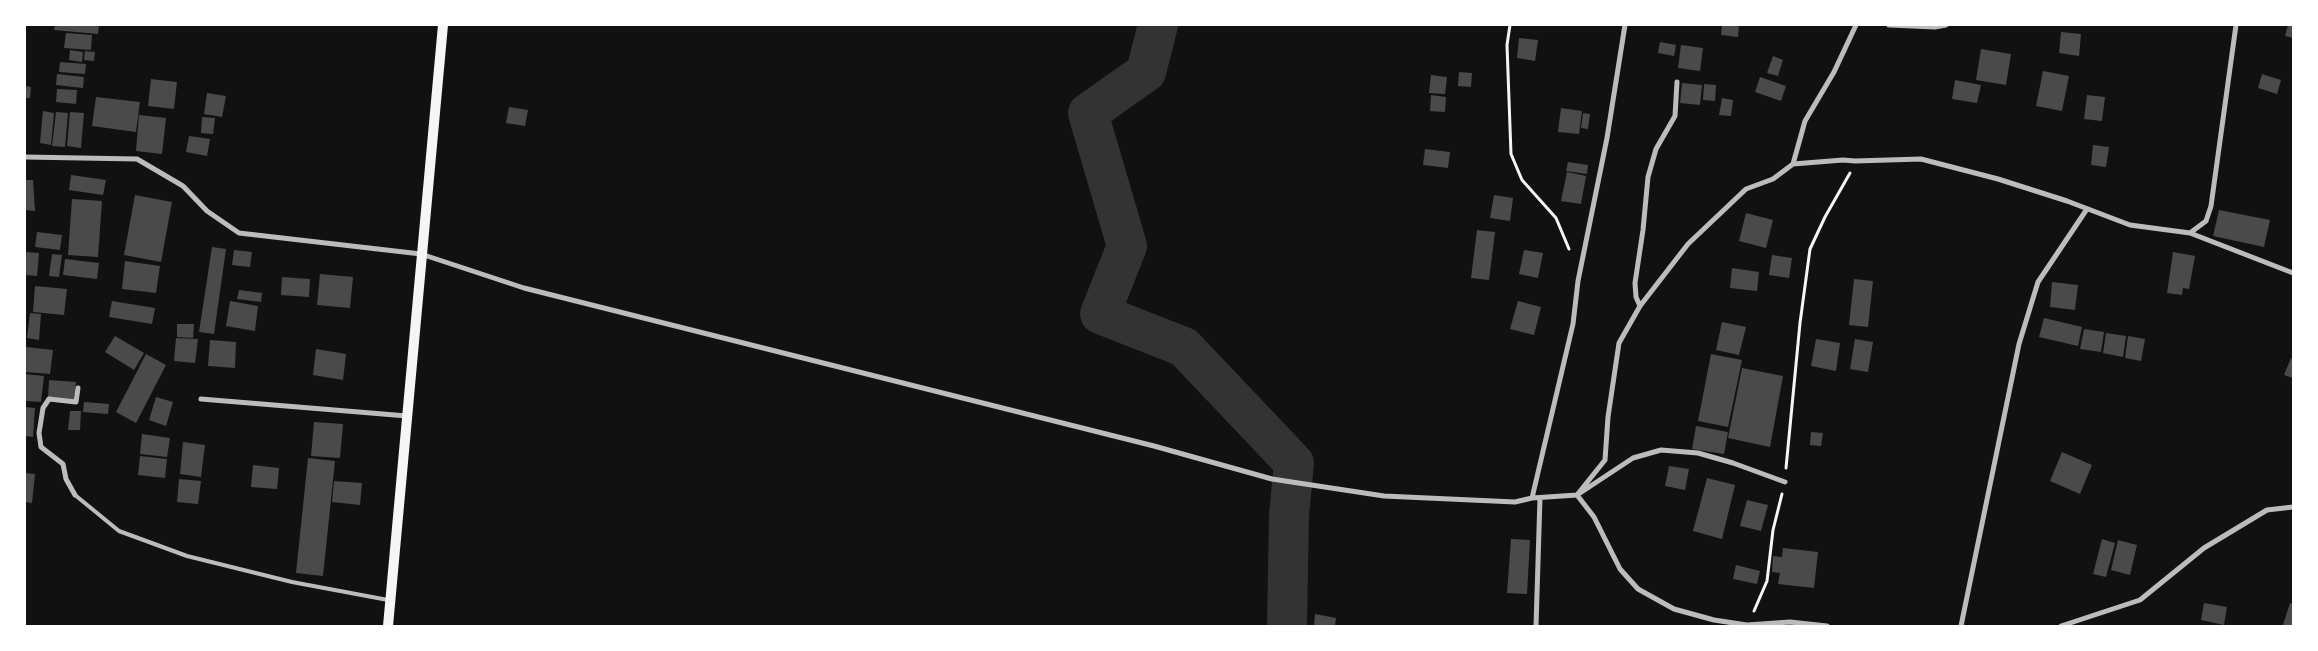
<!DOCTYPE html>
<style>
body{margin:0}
#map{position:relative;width:2318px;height:651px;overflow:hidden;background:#111;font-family:"Times New Roman",serif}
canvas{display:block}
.frame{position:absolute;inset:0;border:26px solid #fff;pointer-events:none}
</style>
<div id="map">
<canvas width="2318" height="651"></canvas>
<div class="frame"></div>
</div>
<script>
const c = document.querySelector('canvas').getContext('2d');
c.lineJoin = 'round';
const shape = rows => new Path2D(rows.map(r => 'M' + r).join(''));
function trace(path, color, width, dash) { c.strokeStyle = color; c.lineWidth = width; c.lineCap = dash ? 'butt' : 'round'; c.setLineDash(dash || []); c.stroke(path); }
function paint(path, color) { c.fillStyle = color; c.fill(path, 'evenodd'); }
const river = shape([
 [1158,25,1146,72,1088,113,1127,246,1100,314,1184,347,1294,463,1289,515,1287,626]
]);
const building = shape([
 [55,25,99,25,98,34,54,30],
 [1722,25,1739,25,1738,37,1721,35],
 [2288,25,2293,25,2293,38,2285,36],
 [2061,32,2081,34,2079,56,2059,53],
 [66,33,92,35,91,50,64,48],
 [1519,38,1538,40,1535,61,1517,58],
 [1660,42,1676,45,1674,56,1658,53],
 [1681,45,1703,48,1700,71,1678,68],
 [1981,49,2011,54,2006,85,1976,80],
 [70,50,83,52,82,62,69,60],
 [85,51,95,52,94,61,84,60],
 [1773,56,1783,60,1778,76,1767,73],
 [60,62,86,64,85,74,59,72],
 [2043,71,2069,76,2062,111,2036,106],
 [1459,72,1472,73,1471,87,1458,86],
 [57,74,84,77,83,88,56,85],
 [2262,74,2281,80,2277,94,2258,88],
 [1431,75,1447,77,1445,94,1429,93],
 [1760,77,1786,86,1781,101,1755,92],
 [151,79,177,82,174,109,148,106],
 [1955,80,1981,85,1977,103,1952,99],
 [1682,83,1702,85,1700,105,1680,103],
 [1704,84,1716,85,1715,101,1703,100],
 [25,86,31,87,30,98,25,98],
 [57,89,77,90,76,104,56,102],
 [207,93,226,96,222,117,204,114],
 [1431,95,1446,97,1445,112,1430,111],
 [2087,95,2105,97,2102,121,2084,119],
 [96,97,140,102,136,132,92,126],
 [1722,98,1733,100,1731,116,1719,115],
 [509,107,528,110,525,126,506,123],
 [1561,108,1582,111,1579,134,1558,132],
 [43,111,54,113,51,145,40,143],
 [56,112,68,113,65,147,52,146],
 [70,112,84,113,81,148,67,146],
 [1583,113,1590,114,1588,129,1581,128],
 [139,115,166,118,162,154,136,151],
 [202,117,215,118,213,134,201,133],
 [189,136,210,139,207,156,186,152],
 [2093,145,2109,147,2106,167,2091,165],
 [1425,149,1450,152,1448,168,1423,165],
 [1568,162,1588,165,1587,174,1566,171],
 [1567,172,1586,176,1581,204,1561,201],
 [71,175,106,180,103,195,69,190],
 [25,180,33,180,35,211,25,210],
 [135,195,172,202,161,262,124,255],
 [1494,195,1513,198,1510,221,1490,218],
 [72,199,102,201,98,257,68,255],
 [2219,210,2270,220,2264,247,2213,236],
 [1746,213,1773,220,1766,248,1739,241],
 [1477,230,1495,232,1489,280,1471,278],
 [37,232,62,235,60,250,35,247],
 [212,247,226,249,214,334,199,332],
 [234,250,252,252,250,267,232,265],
 [1524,250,1543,253,1538,278,1519,274],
 [25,252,39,253,37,276,25,275],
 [2173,252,2195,256,2189,289,2183,288,2182,295,2167,293],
 [52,254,62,255,59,277,49,276],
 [1772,255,1792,258,1789,278,1769,275],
 [65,259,99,263,97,279,63,275],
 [125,261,160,266,156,293,122,289],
 [1732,268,1759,272,1757,291,1730,288],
 [320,274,353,277,350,308,317,305],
 [282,277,310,279,309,297,281,295],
 [1854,279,1873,281,1868,327,1849,325],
 [2052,282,2078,285,2075,310,2050,307],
 [35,286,67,289,64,315,33,312],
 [239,290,262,293,261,302,237,299],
 [112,301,155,308,152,324,109,317],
 [230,301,258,306,255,331,226,326],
 [1518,301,1541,307,1534,335,1510,329],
 [30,313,41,314,39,340,27,338],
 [2044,318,2082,327,2078,346,2039,337],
 [1722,322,1746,327,1739,355,1716,350],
 [177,324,194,324,193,338,177,337],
 [2084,329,2104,332,2101,352,2080,349],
 [2106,333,2126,336,2123,357,2103,353],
 [115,336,144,353,134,370,105,352],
 [2128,336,2145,339,2141,361,2125,358],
 [176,338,198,339,195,363,174,361],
 [1816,339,1840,343,1836,371,1811,366],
 [1855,339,1873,342,1868,372,1850,369],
 [210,340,236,342,235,368,208,366],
 [26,347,53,350,50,374,25,372],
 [316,349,346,354,343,380,313,375],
 [146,354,166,365,136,423,116,412],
 [1711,354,1742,360,1728,427,1698,421],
 [2291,358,2293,358,2293,378,2284,375],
 [1742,368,1783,376,1770,447,1728,438],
 [25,374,44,376,41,402,25,401],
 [49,380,76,382,74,400,48,398],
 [156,397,173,402,166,426,149,420],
 [84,402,109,404,108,414,83,412],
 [25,407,35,408,33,437,25,436],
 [70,411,81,411,80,430,68,430],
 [314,422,343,424,340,458,311,456],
 [1696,426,1728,432,1724,454,1692,449],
 [1811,432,1823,433,1821,446,1810,445],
 [142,434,170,438,167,457,140,454],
 [183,442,205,445,201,477,180,474],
 [2062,452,2092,465,2080,494,2050,481],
 [140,456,167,459,165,478,138,475],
 [308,458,335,461,323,576,296,573],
 [253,465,279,468,277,489,251,487],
 [1669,466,1689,469,1685,490,1665,486],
 [25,473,35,474,32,503,25,502],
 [1707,478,1735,485,1722,539,1693,531],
 [179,479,201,481,198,504,177,502],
 [334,481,362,483,360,505,332,502],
 [1747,500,1768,505,1761,531,1740,526],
 [1511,539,1530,540,1527,594,1507,593],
 [2102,539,2115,543,2106,577,2093,574],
 [2118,540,2137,545,2130,575,2111,570],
 [1783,548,1818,552,1814,588,1778,584,1780,573,1772,572,1773,556,1782,557],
 [1736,565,1760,571,1757,584,1733,579],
 [2204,603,2227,607,2224,625,2201,620],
 [2290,603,2293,604,2293,626,2283,625],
 [1315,614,1336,618,1335,626,1314,626]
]);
const path = shape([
 [1510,25,1507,45,1511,154,1522,180,1556,218,1569,249],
 [1786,468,1800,323,1810,249,1825,217,1850,173],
 [1754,611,1767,581,1773,530,1782,494]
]);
const service = shape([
 [75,495,119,531,187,556,292,582,388,600]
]);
const minor = shape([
 [1889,25,1935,27,1946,25],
 [25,157,137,159,183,186,207,211,239,233,421,254,524,288,1154,446,1272,479,1384,496,1515,502,1532,498,1577,495,1633,458,1661,450,1698,453,1733,463,1785,482],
 [1793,164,1843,160,1855,161,1921,159,1998,179,2067,201,2130,225,2190,233,2206,221,2211,206,2236,25],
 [2190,233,2293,273],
 [1640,306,1636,297,1635,283,1643,230,1648,177,1656,149,1675,116,1677,82],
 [201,399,407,416],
 [75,495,66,479,63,464,41,447,39,433,43,408,49,399,76,402,78,388],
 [1532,498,1573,324,1578,281,1607,138,1625,25],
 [1536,626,1540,498],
 [1827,626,1790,622,1747,625,1714,620,1674,609,1638,589,1620,569,1594,517,1577,495,1605,460,1608,417,1619,343,1640,306,1688,244,1746,189,1773,179,1793,164,1805,121,1834,72,1856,25],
 [1961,626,2019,344,2038,282,2087,209],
 [2061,626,2140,600,2204,548,2267,510,2293,507]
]);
const secondary = shape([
 [388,626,443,25]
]);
trace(river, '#333', 40);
paint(building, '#4a4a4a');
trace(path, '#f5f5f5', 3);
trace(service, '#bcbcbc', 4);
trace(minor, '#bcbcbc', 5);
trace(secondary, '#f5f5f5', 10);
</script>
